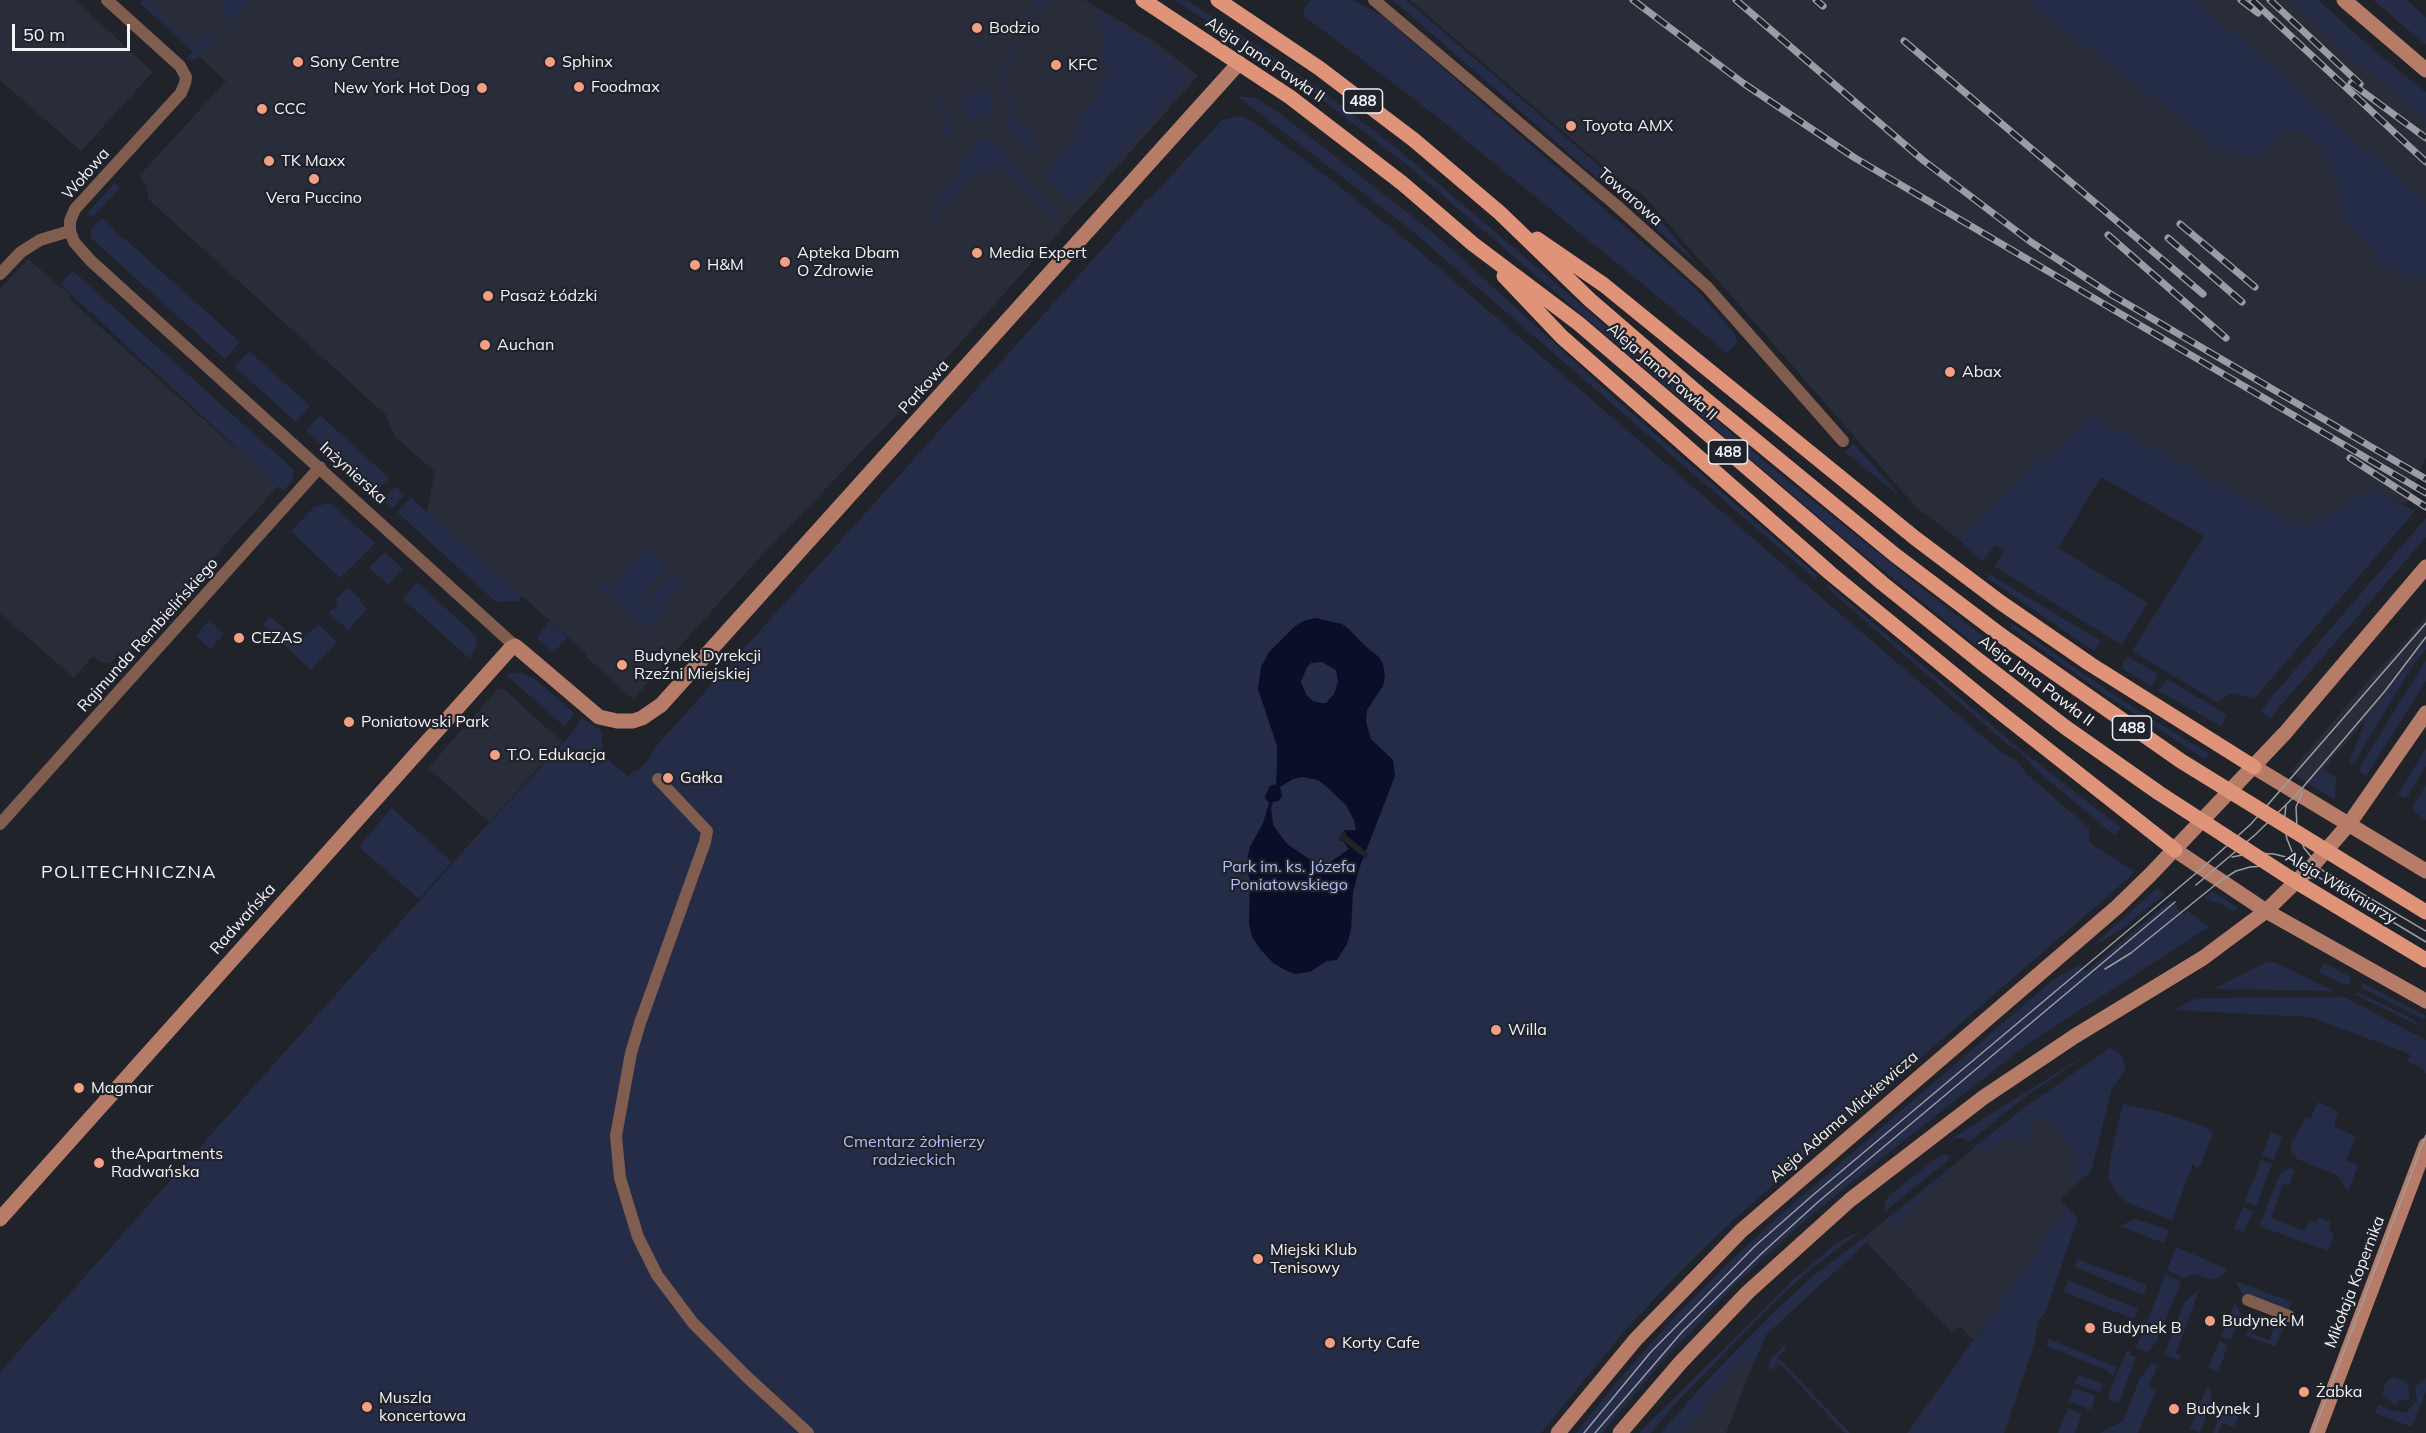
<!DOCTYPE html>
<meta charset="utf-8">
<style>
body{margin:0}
#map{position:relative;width:2426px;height:1433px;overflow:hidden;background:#21232b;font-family:Mulish,sans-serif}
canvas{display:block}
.scale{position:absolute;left:12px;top:24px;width:118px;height:27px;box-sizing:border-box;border:3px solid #f2f3f9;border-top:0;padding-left:8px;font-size:18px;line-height:21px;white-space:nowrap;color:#f2f3f9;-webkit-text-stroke:4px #21232b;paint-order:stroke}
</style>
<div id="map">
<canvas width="2426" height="1433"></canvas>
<div class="scale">50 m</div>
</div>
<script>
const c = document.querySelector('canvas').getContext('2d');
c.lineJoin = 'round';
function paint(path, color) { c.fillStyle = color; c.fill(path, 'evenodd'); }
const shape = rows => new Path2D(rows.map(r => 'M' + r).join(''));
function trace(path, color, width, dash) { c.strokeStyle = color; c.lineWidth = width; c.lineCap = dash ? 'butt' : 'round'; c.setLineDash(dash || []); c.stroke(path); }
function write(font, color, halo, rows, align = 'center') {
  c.font = font + ' Mulish,sans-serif'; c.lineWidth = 4.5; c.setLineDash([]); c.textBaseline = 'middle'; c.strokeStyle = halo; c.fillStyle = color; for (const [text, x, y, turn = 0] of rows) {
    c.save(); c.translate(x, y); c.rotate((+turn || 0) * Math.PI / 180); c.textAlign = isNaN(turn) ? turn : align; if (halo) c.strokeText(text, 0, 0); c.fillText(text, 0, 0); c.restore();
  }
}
const built = shape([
 [0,0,75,0,153,72,81,151,0,80],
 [143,0,1085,0,1157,43,1198,76,888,424,750,568,633,699,586,657,587,655,559,629,427,512,435,472,394,436,386,415,149,200,146,186,139,176,226,81,140,3],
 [1410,0,2294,0,2365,69,2426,118,2426,457,2406,505,2372,490,2303,529,2091,415,1958,539,1916,507,1644,196,1612,174],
 [28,259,71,296,69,299,278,486,125,657,120,653,110,663,101,663,93,656,74,678,0,613,0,289],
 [2426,617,2426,642,2379,704,2310,785,2290,772,2378,669,2390,658],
 [498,689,504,689,562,742,489,822,428,768],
 [2031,1102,2091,1171,2060,1200,2068,1208,1973,1340,1960,1326,1952,1333,1866,1242,1869,1240,1866,1236],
 [1743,1361,1752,1367,1726,1433,1682,1433]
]);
const green = shape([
 [143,0,153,0,150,5,196,45,212,28,215,40,196,59,190,60,187,58,193,51,140,3],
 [224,0,248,0,249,1,231,21,222,12,221,7],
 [1034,0,1052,0,1051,4,1043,10,1034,7,1029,19,1038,23,1035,28,1024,28,1004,73,1013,102,1012,119,1035,130,1030,141,1040,145,1037,149,1032,149,1022,147,1008,126,1010,102,1000,72],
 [1078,0,1082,0,1099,10,1154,45,1188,75,1188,81,1073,205,1050,180,1050,170,1073,139,1083,113,1098,92,1111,62,1095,63,1103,49,1105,35,1096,12,1087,4],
 [1175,0,1187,0,1261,48,1325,93,1400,151,1787,480,1985,638,1978,647,1837,533,1407,165,1311,91],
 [1311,0,1353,0,1383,16,1696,289,1734,333,1737,342,1727,353,1435,115,1304,16,1303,10],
 [1393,0,1406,0,1619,183,1612,188,1603,183],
 [2025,0,2195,0,2292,84,2426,204,2426,278,2415,277,2383,264,2342,217,2340,191,2330,163,2305,134,2281,130,2272,146,2256,155,2239,157,2222,150],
 [2294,0,2318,0,2376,52,2426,92,2426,118,2365,69],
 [2373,0,2407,0,2426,18,2426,45],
 '964 104a14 14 0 1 1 28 0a14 14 0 1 1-28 0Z',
 [925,91,944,103,950,122,951,136,940,131,944,121,941,108,933,98,924,94],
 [1237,96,1256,98,1278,112,1436,235,1619,402,1817,575,1816,580,1411,230],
 [1239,116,1251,120,1334,182,1412,245,2002,753,2016,760,2027,774,2089,828,2089,842,2134,871,2131,876,1732,1221,1678,1274,1626,1329,1541,1433,0,1433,0,1372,467,847,572,733,582,718,602,731,602,754,628,777,634,771,638,771,652,755,652,751,1148,198,1150,199,1222,120],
 [980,139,990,140,1001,148,1026,181,1061,217,1057,220,997,162,991,173,979,168,936,217,940,222,935,222,931,219,973,145],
 [115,183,120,188,92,218,87,213],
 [1639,198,1647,205,1698,265,1631,207],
 [102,218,116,231,115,232,124,240,125,239,240,342,225,359,91,238,91,229],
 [73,271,294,470,292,481,283,491,60,284],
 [249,351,310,406,296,422,235,367],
 [320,415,389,478,375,493,306,431],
 [2091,415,2303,529,2372,489,2415,511,2254,699,2235,693,2228,695,2217,702,2132,651,2204,536,2101,477,2058,548,2148,603,2122,645,1994,566,2005,551,1995,545,1983,561,1958,539],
 [1854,444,1902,498,1845,452],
 [395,486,405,495,392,509,382,500],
 [411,498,522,596,517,601,496,602,397,512],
 [330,503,375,543,340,578,291,531,314,507],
 [2426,518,2426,537,2270,718,2261,712,2269,700],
 [646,547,669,567,636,604,636,607,641,606,674,572,686,583,644,629,599,587,604,581,611,587],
 [385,552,403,569,389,585,369,568],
 [1989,574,2101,641,2094,651,1987,578],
 [417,582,476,636,477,644,470,659,403,599],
 [1829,585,2015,745,2121,828,2115,836,2034,768,2021,752,2008,745,1825,586],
 [347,587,361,599,359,601,367,609,348,630,329,613,338,603,335,600],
 [270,616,299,642,318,624,337,642,311,670,263,625],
 [209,620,224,634,210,649,196,636],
 [549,621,568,637,553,653,537,638],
 [2012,624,2120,699,2209,754,2205,759,2104,694,2010,627],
 [2426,642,2426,649,2413,665,2354,763,2348,765,2366,720],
 [2127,656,2158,674,2151,686,2123,669,2123,663],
 [2426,660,2426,681,2366,776,2360,771,2360,767],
 [514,673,523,673,535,679,573,712,573,716,564,726,506,675],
 [2167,679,2224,713,2226,716,2221,726,2159,691],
 [2426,748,2426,766,2408,796,2403,798,2398,794],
 [2323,769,2336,777,2335,800,2310,785],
 [2426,785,2426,820,2413,811,2412,808],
 [392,808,452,862,419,899,359,847],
 [2157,888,2165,894,2118,932,2091,947],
 [2212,891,2238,908,2233,912,2224,905,2203,898],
 [2171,900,2183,914,2188,911,2209,927,2029,1043,1870,1167,1793,1231,1738,1282,1661,1363,1602,1433,1576,1433,1622,1376,1671,1321,1724,1267,1780,1215,2053,980,2079,965,2085,972],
 [2269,961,2279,964,2333,991,2216,989,2217,987],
 [2324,963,2350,977,2350,985,2343,984,2319,972],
 [2363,983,2426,1016,2424,1021,2419,1017,2360,987],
 [2357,992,2413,1019,2421,1027,2355,994],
 [2344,997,2426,1040,2426,1074,2422,1068,2407,1062,2410,1054,2310,1017,2175,1010,2192,1000,2203,998],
 [2109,1048,2121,1054,2126,1069,2112,1088,2091,1171,2085,1177,2074,1180,2078,1156,2041,1113,2024,1141,2011,1138,2005,1139,1985,1152,1974,1147,2026,1107],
 [2092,1051,2021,1100,1969,1142,1962,1138,1951,1139],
 [2318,1102,2338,1111,2334,1126,2356,1137,2346,1160,2358,1165,2348,1192,2337,1175,2297,1159,2291,1152,2292,1140,2294,1140,2305,1118,2310,1119],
 [2123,1104,2157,1111,2204,1126,2213,1133,2200,1166,2196,1168,2193,1163,2172,1220,2128,1203,2118,1194,2108,1178,2111,1154],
 [2271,1132,2282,1137,2274,1160,2262,1155],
 [1945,1154,1952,1157,1884,1212,1886,1200,1890,1195,1935,1159],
 [2261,1160,2272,1164,2256,1206,2245,1202],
 [1955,1165,1952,1171,1902,1217,1898,1225,1891,1227,1884,1221],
 [2289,1168,2295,1170,2289,1185,2283,1184,2271,1218,2305,1231,2310,1220,2315,1222,2320,1218,2330,1222,2330,1231,2334,1236,2328,1251,2259,1226,2280,1174],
 [2243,1207,2254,1211,2243,1232,2234,1229],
 [2068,1208,2078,1218,2045,1313,2039,1319,2033,1348,2004,1433,1907,1433],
 [2135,1219,2169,1230,2166,1240,2164,1243,2119,1226],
 [1854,1234,1857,1234,1807,1272,1771,1306,1674,1405,1651,1433,1639,1433,1793,1280,1835,1244],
 [1866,1236,1869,1240,1766,1335,1752,1367,1743,1361,1682,1433,1661,1433,1710,1377,1775,1311,1812,1277],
 [2176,1247,2227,1269,2221,1277,2213,1280,2194,1274,2184,1278,2167,1270],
 [2077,1259,2147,1285,2143,1295,2075,1267],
 [2165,1275,2181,1281,2162,1328,2147,1322],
 [2068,1280,2138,1309,2134,1319,2064,1292],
 [2235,1281,2292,1302,2288,1310,2242,1294],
 [2199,1290,2176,1354,2181,1356,2179,1360,2164,1355,2185,1301],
 [2235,1303,2241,1314,2231,1340,2221,1336],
 [2277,1319,2285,1323,2276,1347,2246,1336,2252,1322,2255,1324,2251,1334,2269,1340],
 [2145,1326,2160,1332,2157,1341,2148,1352,2136,1348],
 [2049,1339,2117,1367,2113,1376,2107,1370,2046,1346],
 [2219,1341,2228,1345,2220,1367,2216,1371,2208,1368],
 [1784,1346,1786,1349,1778,1357,1850,1433,1845,1433,1779,1363,1771,1370,1769,1368,1771,1358],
 [2127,1350,2131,1351,2130,1355,2136,1357,2119,1403,2107,1399],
 [2152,1364,2158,1365,2149,1386,2156,1391,2138,1433,2100,1433,2123,1421,2140,1378],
 [2079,1375,2103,1384,2100,1392,2074,1383],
 [2394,1377,2407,1382,2410,1397,2408,1400,2400,1400,2395,1405,2382,1394,2386,1382,2390,1378],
 [2426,1378,2426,1392,2412,1427,2375,1413,2378,1404,2390,1410,2406,1413,2417,1400,2415,1387],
 [2207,1386,2210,1390,2212,1401,2200,1433,2190,1429],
 [2073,1388,2095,1396,2091,1410,2069,1401],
 [2068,1408,2082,1414,2075,1433,2058,1433],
 [2222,1409,2239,1415,2234,1427,2223,1423,2218,1433,2213,1433]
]);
const water = shape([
 [1316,618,1342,624,1349,629,1364,645,1379,657,1383,664,1385,677,1383,686,1367,710,1366,722,1371,739,1393,760,1395,776,1359,869,1353,893,1351,930,1347,944,1337,960,1327,961,1310,972,1295,974,1287,971,1273,963,1261,950,1252,937,1249,924,1250,881,1246,864,1250,847,1263,823,1269,803,1265,798,1266,794,1270,786,1276,784,1277,768,1277,746,1258,689,1261,667,1269,652,1295,626,1306,620],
 [1322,662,1336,670,1338,682,1334,694,1326,703,1322,703,1313,701,1307,696,1301,682,1307,667,1311,663],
 [1303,777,1318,780,1328,788,1346,805,1354,820,1356,830,1344,830,1338,840,1343,841,1349,849,1329,863,1314,862,1287,844,1273,825,1271,808,1273,802,1279,801,1282,796,1280,787,1293,779]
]);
const pier = shape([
 [1344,830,1347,836,1368,853,1366,859,1343,841,1338,840]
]);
const street = shape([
 [107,0,180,66,186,77,185,83,181,93,75,209,70,221,70,231,74,242,91,261,515,646],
 [1374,0,1617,206,1707,287,1843,441],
 [0,274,21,252,40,240,70,231],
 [658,779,707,831,705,842,640,1023,631,1053,616,1136,620,1178,638,1237,657,1275,693,1323,747,1377,808,1433],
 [0,824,320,467],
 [2248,1300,2289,1316]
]);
const secondary = shape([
 [2344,0,2426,70],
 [2254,767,2426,871],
 [2175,850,2266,911,2426,1001],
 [0,1219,510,649,515,646,519,649,599,717,617,721,633,721,642,718,661,705,1239,63],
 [1558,1433,1636,1339,1741,1231,2117,907,2150,875,2285,733,2426,567],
 [1620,1433,1681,1362,1748,1292,1850,1200,1984,1097,2075,1036,2203,958,2266,911,2314,864,2349,824,2426,713],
 [2317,1433,2426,1145]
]);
const primary = shape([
 [1143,0,1290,97,1402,183,1473,244,1578,323,1882,583,1982,663],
 [1218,0,1319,68,1414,140,1500,213,1590,300,1699,394,1895,555,2002,636],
 [1537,239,1604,285,1915,538,2000,602,2090,664,2254,767],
 [1504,276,1562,337,1830,573,1996,709,2175,850]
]);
const tram = shape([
 [2302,793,2296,807,2297,828,2304,848,2317,864],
 [2286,805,2284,824,2287,839,2293,854,2302,865,2315,875,2426,942],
 [2232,857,2253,853,2274,854,2310,863,2426,931],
 [2196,885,2256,834,2298,793,2385,691,2426,637],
 [2105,969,2131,953,2220,881,2236,871,2250,867,2263,866,2315,879],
 [1584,1433,1650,1353,1755,1246,1813,1195,2201,869,2251,824,2426,623],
 [1595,1433,1682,1332,1762,1253,1818,1202,2175,902],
 [2313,1433,2426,1135]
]);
const rail = shape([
 [1633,0,1743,83,1855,158,2426,493],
 [1736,0,1924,161,2031,242,2112,295,2426,479],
 [1816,0,1823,6],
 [2241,0,2258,13],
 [2252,0,2426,162],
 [2270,0,2360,84],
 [1904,41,2203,294],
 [2351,83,2426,138],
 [2180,224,2255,287],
 [2108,235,2226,338],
 [2168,238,2242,302],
 [2350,458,2426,507]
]);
const primaryBridge = shape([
 [2002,636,2181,761,2426,912],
 [1982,663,2065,727,2159,793,2290,878,2426,960]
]);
const markers = [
 [977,28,6,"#f39f83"],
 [298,62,6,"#f39f83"],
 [550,62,6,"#f39f83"],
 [1056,65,6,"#f39f83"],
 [579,87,6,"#f39f83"],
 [482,88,6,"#f39f83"],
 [262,109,6,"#f39f83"],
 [1571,126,6,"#f39f83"],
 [269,161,6,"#f39f83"],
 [314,179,6,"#f39f83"],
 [977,253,6,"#f39f83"],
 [785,262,6,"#f39f83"],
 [695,265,6,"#f39f83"],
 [488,296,6,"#f39f83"],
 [485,345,6,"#f39f83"],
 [1950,372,6,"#f39f83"],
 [239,638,6,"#f39f83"],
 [622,665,6,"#f39f83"],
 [349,722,6,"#f39f83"],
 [495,755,6,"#f39f83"],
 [668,778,6,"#f39f83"],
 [1496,1030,6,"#f39f83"],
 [79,1088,6,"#f39f83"],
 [99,1163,6,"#f39f83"],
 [1258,1259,6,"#f39f83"],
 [2210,1321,6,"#f39f83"],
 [2090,1328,6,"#f39f83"],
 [1330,1343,6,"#f39f83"],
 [2304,1392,6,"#f39f83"],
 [367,1407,6,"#f39f83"],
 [2174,1409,6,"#f39f83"]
];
const shields = [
 [1363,101,39],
 [1728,452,39],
 [2132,728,39]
];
const shieldNames = [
 ["488",1363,101],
 ["488",1728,452],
 ["488",2132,728]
];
const poiNames = [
 ["Bodzio",989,28],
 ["Sony Centre",310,62],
 ["Sphinx",562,62],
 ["KFC",1068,65],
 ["Foodmax",591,87],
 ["New York Hot Dog",470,88,"right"],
 ["CCC",274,109],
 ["Toyota AMX",1583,126],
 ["TK Maxx",281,161],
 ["Vera Puccino",314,198,"center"],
 ["Apteka Dbam",797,253],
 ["O Zdrowie",797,271],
 ["Media Expert",989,253],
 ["H&M",707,265],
 ["Pasaż Łódzki",500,296],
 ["Auchan",497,345],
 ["Abax",1962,372],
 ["CEZAS",251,638],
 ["Budynek Dyrekcji",634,656],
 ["Rzeźni Miejskiej",634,674],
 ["Poniatowski Park",361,722],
 ["T.O. Edukacja",507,755],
 ["Gałka",680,778],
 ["Willa",1508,1030],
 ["Magmar",91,1088],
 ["theApartments",111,1154],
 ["Radwańska",111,1172],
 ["Miejski Klub",1270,1250],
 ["Tenisowy",1270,1268],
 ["Budynek M",2222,1321],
 ["Budynek B",2102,1328],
 ["Korty Cafe",1342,1343],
 ["Żabka",2316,1392],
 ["Muszla",379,1398],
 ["koncertowa",379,1416],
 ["Budynek J",2186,1409]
];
const streetNames = [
 ["Aleja Jana Pawła II",1265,60,34],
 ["Wołowa",86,174,-49],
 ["Towarowa",1630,197,41],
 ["Aleja Jana Pawła II",1662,372,41],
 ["Parkowa",924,387,-48],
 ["Inżynierska",353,473,42],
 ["Rajmunda Rembielińskiego",148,635,-48],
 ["Aleja Jana Pawła II",2036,681,37],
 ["Aleja Włókniarzy",2341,888,31],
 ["Radwańska",243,919,-48],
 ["Aleja Adama Mickiewicza",1844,1117,-41],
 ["Mikołaja Kopernika",2355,1282,-69]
];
const parkNames = [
 ["Park im. ks. Józefa",1289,867],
 ["Poniatowskiego",1289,885],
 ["Cmentarz żołnierzy",914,1142],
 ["radzieckich",914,1160]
];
const neighbourhoodNames = [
 ["POLITECHNICZNA",129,873]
];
paint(built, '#292c39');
paint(green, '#252c47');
paint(water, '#0a0e29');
paint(pier, '#21232b');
trace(street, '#815d50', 12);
trace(secondary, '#b67c68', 15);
trace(primary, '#df947a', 15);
trace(tram, '#9c9da4', 1.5);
trace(rail, '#9c9da4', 7);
trace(rail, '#21232b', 4.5, [14]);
trace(primaryBridge, '#df947a', 15);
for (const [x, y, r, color] of markers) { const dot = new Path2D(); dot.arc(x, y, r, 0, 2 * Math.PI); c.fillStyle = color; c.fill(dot); trace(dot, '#21232b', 2); }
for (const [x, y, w] of shields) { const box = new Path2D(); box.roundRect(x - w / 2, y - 12, w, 24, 4.5); c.fillStyle = '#21232b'; c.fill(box); trace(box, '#f2f3f9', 1.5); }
write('bold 15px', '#f2f3f9', null, shieldNames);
write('16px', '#f2f3f9', '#21232b', poiNames, 'left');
write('16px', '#f2f3f9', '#21232b', streetNames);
write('16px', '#afbef9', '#21232b', parkNames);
c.letterSpacing = '1.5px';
write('18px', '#f2f3f9', '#21232b', neighbourhoodNames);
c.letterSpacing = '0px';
</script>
